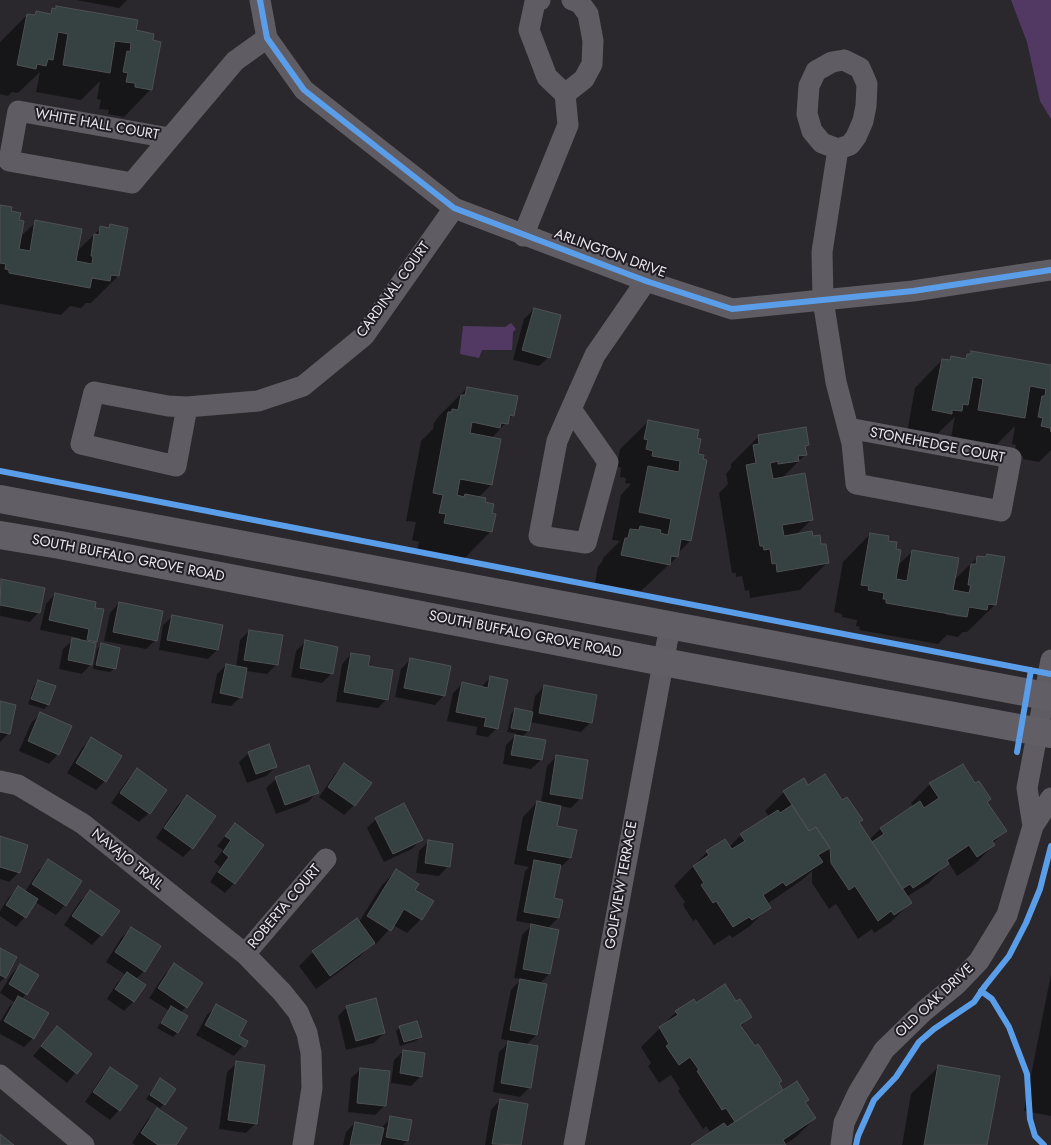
<!DOCTYPE html>
<style>
body{margin:0}
canvas{display:block;background:#2a282c}
</style>
<canvas width="1051" height="1145"></canvas>
<script>
const c = document.querySelector('canvas').getContext('2d');
c.lineJoin = 'round';
function paint(path, color) { c.fillStyle = color; c.fill(path, 'evenodd'); }
const shape = rows => new Path2D(rows.map(r => 'M' + r).join(''));
function trace(path, color, width, dash) { c.strokeStyle = color; c.lineWidth = width; c.lineCap = dash ? 'butt' : 'round'; c.setLineDash(dash || []); c.stroke(path); }
function write(font, color, halo, rows, align = 'center') {
  c.font = font + ' Jost,sans-serif'; c.lineWidth = 4; c.setLineDash([]); c.textBaseline = 'middle'; c.strokeStyle = halo; c.fillStyle = color; for (const [text, x, y, turn = 0] of rows) {
    c.save(); c.translate(x, y); c.rotate((+turn || 0) * Math.PI / 180); c.textAlign = isNaN(turn) ? turn : align; if (halo) c.strokeText(text, 0, 0); c.fillText(text, 0, 0); c.restore();
  }
}
const water = shape([
 [1011,0,1051,0,1051,119,1040,101,1027,42],
 [511,323,516,329,513,332,512,350,482,350,479,358,460,354,463,326,505,327]
]);
const shadow = shape([
 [76,0,127,0,119,8],
 [57,7,135,31,151,89,124,117,108,114,109,110,99,109,101,100,97,99,100,81,81,100,36,92,40,72,18,93,12,92,8,96,0,94,0,42,27,15,33,16,36,13,48,15],
 [0,206,10,212,18,221,20,237,36,222,76,252,101,228,107,229,111,226,118,276,91,303,86,303,81,308,70,306,61,315,0,304],
 [534,309,549,357,539,366,513,360,524,319],
 [972,352,1051,366,1051,450,1039,462,1023,459,1023,456,1014,454,1016,445,1012,444,1015,426,996,445,951,437,955,417,933,438,906,438,915,388,942,360,948,361,951,358,963,360],
 [467,388,513,415,492,438,499,440,491,485,478,498,484,503,491,514,491,531,464,559,417,550,419,542,412,540,416,522,406,521,421,441,433,429,434,423,439,416],
 [648,422,696,439,697,455,690,541,677,554,677,557,641,591,595,583,598,566,602,562,603,558,620,541,612,540,621,495,631,484,625,483,626,478,620,477,621,468,617,466,620,449],
 [758,437,808,444,804,448,806,454,781,479,811,520,796,535,812,538,820,546,828,562,800,590,750,598,749,590,745,591,742,576,736,577,736,573,732,573,719,493,728,484,726,474,731,468,731,464],
 [870,534,887,542,895,550,897,566,913,551,953,581,978,557,984,558,988,555,1004,558,995,605,967,632,963,632,958,637,947,635,938,644,859,630,860,627,856,626,857,620,842,617,842,614,834,612,843,562],
 [948,613,962,615,960,617,946,615],
 [1,581,39,612,30,622,0,616],
 [55,594,94,609,96,641,94,644,91,664,82,674,59,669,63,649,73,640,79,641,80,638,40,630,46,604],
 [119,603,156,640,146,649,104,641,110,613],
 [173,616,217,650,208,659,159,650,163,625],
 [249,631,277,664,267,674,246,671,241,697,231,706,211,703,217,674,226,665,236,667,240,640],
 [305,642,331,674,322,683,291,677,296,651],
 [101,645,115,668,110,672,93,669,97,649],
 [351,654,367,667,387,699,378,708,336,702,342,664],
 [410,660,444,695,435,705,395,697,401,669],
 [491,677,497,728,488,737,476,735,477,727,447,721,453,693,462,684,481,687],
 [38,682,48,705,44,709,28,704,34,686],
 [544,686,591,722,581,732,530,722,528,731,522,737,541,760,531,769,503,764,506,745,517,734,507,732,511,714,515,709,532,713,535,696],
 [0,702,9,733,0,742],
 [41,713,58,754,49,764,19,751,31,723],
 [91,739,105,781,96,790,67,773,82,748],
 [249,753,276,767,266,776,247,783,239,762],
 [557,756,581,798,571,808,560,806,556,827,570,858,558,870,552,899,561,901,558,918,547,929,549,974,539,984,536,1035,526,1045,530,1087,520,1097,493,1092,499,1052,510,1041,501,1039,511,990,521,979,514,978,522,935,533,924,516,921,525,871,529,867,514,864,523,817,537,802,541,803,547,766],
 [344,765,370,783,354,805,344,815,319,797,335,774],
 [962,766,1005,831,993,843,994,845,975,864,957,876,949,863,946,865,929,883,906,897,910,903,891,922,874,933,872,929,858,939,836,904,829,909,812,883,812,871,802,880,767,904,769,907,750,926,732,938,730,935,714,945,696,919,693,921,683,905,685,902,674,886,707,852,729,847,741,835,769,817,765,811,784,792,808,786,858,823,869,840,880,829,913,807,911,803,930,784],
 [137,770,165,790,149,813,139,822,111,803,128,779],
 [276,779,317,792,308,802,276,814,266,788],
 [187,797,192,848,183,857,156,838,177,806],
 [376,819,421,839,412,849,384,862,367,828],
 [235,825,262,846,234,883,225,893,210,882,220,867,214,862,223,850,217,846],
 [0,837,19,872,9,882,0,879],
 [429,841,448,866,439,876,416,873,419,851],
 [49,861,65,905,56,915,35,902,25,917,16,927,0,916,0,911,9,897,19,887,25,892,39,870],
 [396,871,414,891,421,919,407,933,393,925,376,944,373,943,359,957,316,989,299,966,313,952,359,922,382,885],
 [90,892,101,935,92,945,64,925,80,901],
 [131,929,144,971,135,980,144,985,133,1002,124,1011,107,999,117,983,126,975,106,962,121,938],
 [0,950,5,977,0,982],
 [20,965,26,994,21,999,33,1038,24,1047,0,1034,0,1022,9,1007,14,1002,0,993,11,975],
 [175,965,186,1007,180,1013,177,1033,173,1037,157,1028,168,1010,149,998,165,974],
 [1051,974,1051,1116,1024,1111],
 [736,1003,750,1017,740,1027,783,1092,804,1103,815,1118,796,1137,784,1145,693,1145,711,1133,706,1126,703,1129,678,1091,680,1089,671,1075,659,1083,648,1066,651,1063,641,1047,676,1012,696,1005],
 [216,1006,238,1036,247,1041,234,1056,196,1035,207,1015],
 [347,1007,384,1033,374,1043,346,1050,338,1016],
 [400,1027,421,1037,416,1041,400,1046,396,1031],
 [57,1028,91,1054,67,1083,33,1056],
 [404,1051,421,1076,411,1086,391,1083,394,1060],
 [237,1063,255,1124,246,1133,219,1129,227,1072],
 [939,1066,986,1145,902,1145,911,1094],
 [110,1069,119,1110,110,1120,85,1102,101,1078],
 [361,1069,385,1105,375,1115,348,1112,351,1078],
 [161,1080,164,1104,160,1108,146,1099],
 [500,1100,526,1105,520,1145,485,1145,491,1110],
 [158,1110,174,1145,135,1145,132,1143,148,1119],
 [391,1118,407,1141,403,1145,343,1145,346,1132,355,1123,381,1128]
]);
const building = shape([
 [56,6,138,20,136,30,154,34,153,40,161,42,152,90,135,87,135,83,126,82,128,73,123,72,127,51,130,52,131,43,115,41,110,73,63,65,68,34,58,32,53,60,48,59,46,66,37,64,36,69,17,65,27,14,35,15,36,11,51,14,52,8,56,9,56,6],
 [0,205,12,207,11,211,21,213,19,220,24,221,19,249,30,251,35,220,82,229,76,261,92,264,93,256,91,256,94,234,99,235,100,226,109,228,110,224,128,228,119,276,111,275,110,281,92,278,90,288,9,273,9,270,5,269,6,264,0,263,0,205],
 [534,308,561,315,550,358,522,350,534,308],
 [971,351,1051,365,1051,432,1050,428,1041,426,1043,418,1038,417,1042,396,1045,396,1046,389,1030,386,1025,418,978,410,983,379,973,377,968,405,963,404,962,411,952,410,952,414,932,410,942,359,950,360,951,356,966,359,967,354,971,354,971,351],
 [467,387,518,396,514,416,510,415,508,424,501,423,500,428,472,422,470,433,501,439,492,485,460,479,457,495,464,497,465,494,486,498,485,502,494,504,492,513,496,514,492,532,444,523,446,514,439,513,443,495,433,493,448,412,452,412,452,409,458,410,461,395,465,395,467,387],
 [648,420,699,430,697,438,701,439,698,454,704,455,703,459,707,460,691,541,681,539,678,557,671,556,670,565,621,555,625,538,628,538,630,529,639,530,640,526,661,530,660,533,668,535,671,519,639,512,648,466,679,472,680,461,652,456,653,451,646,449,648,440,644,439,648,420],
 [806,427,809,445,805,446,807,455,798,456,799,461,778,464,778,461,770,463,773,479,805,473,813,520,782,525,784,536,812,531,813,536,820,535,821,544,826,544,829,563,777,572,776,563,772,564,770,549,764,550,763,546,760,546,746,465,756,463,753,445,759,444,758,435,806,427],
 [870,533,889,536,888,541,897,542,896,549,901,550,896,579,907,581,912,550,959,558,953,590,969,593,971,585,968,585,971,564,976,564,977,556,986,557,987,554,1005,557,996,605,988,604,987,610,969,607,967,617,886,603,886,599,883,599,884,593,868,590,869,586,861,585,870,533],
 [1,579,45,588,40,613,0,605,1,579],
 [55,593,96,602,95,608,104,609,97,642,87,640,89,629,49,620,55,593],
 [119,602,163,611,157,641,113,632,119,602],
 [172,615,223,625,218,650,167,640,172,615],
 [249,630,283,635,278,665,244,660,249,630],
 [72,638,96,643,92,665,68,660,72,638],
 [305,640,338,647,333,674,300,668,305,640],
 [101,643,120,648,116,669,96,665,101,643],
 [351,653,370,656,368,666,393,670,388,700,344,692,351,653],
 [410,658,451,666,445,696,404,688,410,658],
 [226,664,247,668,242,698,220,693,226,664],
 [490,676,508,680,498,729,484,726,486,718,456,712,462,682,488,688,490,676],
 [38,680,56,686,49,705,31,699,38,680],
 [544,685,597,695,592,723,539,713,544,685],
 [0,701,16,705,10,734,0,732,0,701],
 [515,708,533,712,529,731,511,728,515,708],
 [40,712,72,726,59,755,28,741,40,712],
 [515,735,546,740,542,760,511,755,515,735],
 [91,737,122,756,106,782,76,763,91,737],
 [269,744,277,767,256,774,248,752,269,744],
 [556,755,588,760,582,799,550,794,556,755],
 [344,763,372,783,355,806,328,787,344,763],
 [963,764,975,783,979,781,991,799,987,802,1007,831,992,841,995,845,977,857,969,845,947,860,949,864,913,888,910,884,902,889,872,842,884,834,880,828,920,801,924,808,939,798,929,783,963,764],
 [309,765,319,793,285,805,275,777,309,765],
 [137,768,167,790,150,814,120,793,137,768],
 [825,774,842,800,847,797,863,820,859,822,912,903,894,915,891,911,878,921,855,886,849,890,831,863,830,848,816,827,809,831,783,791,804,778,808,785,825,774],
 [187,795,216,816,193,849,164,828,187,795],
 [537,801,561,806,557,826,577,830,571,858,527,850,537,801],
 [404,803,423,840,393,854,375,818,404,803],
 [792,805,809,831,816,827,830,848,818,855,823,862,786,886,783,882,763,895,771,908,752,920,749,917,733,927,716,901,713,903,701,885,704,883,693,866,709,855,706,851,725,839,732,849,745,841,740,834,778,810,780,813,792,805],
 [235,823,264,845,235,884,218,872,229,857,223,852,231,840,225,836,235,823],
 [0,836,28,845,20,873,0,867,0,836],
 [428,840,453,844,450,867,425,863,428,840],
 [48,859,82,881,66,906,32,884,48,859],
 [534,860,561,865,554,898,563,900,559,918,524,912,534,860],
 [396,869,419,884,415,890,434,901,422,920,404,909,391,931,367,916,396,869],
 [18,886,38,899,26,918,6,905,18,886],
 [90,890,120,911,102,936,72,916,90,890],
 [357,918,375,943,330,976,312,951,357,918],
 [531,924,559,930,550,974,523,969,531,924],
 [131,927,161,946,145,972,115,952,131,927],
 [0,948,17,957,6,978,0,975,0,948],
 [174,963,203,983,187,1008,158,988,174,963],
 [20,964,39,975,27,995,9,984,20,964],
 [127,972,146,985,134,1002,115,989,127,972],
 [520,979,547,984,537,1035,510,1030,520,979],
 [725,984,736,1001,740,999,752,1017,740,1025,755,1046,758,1044,782,1081,779,1083,783,1090,735,1122,726,1108,722,1110,697,1071,699,1070,690,1057,679,1065,666,1046,669,1044,659,1027,678,1015,675,1011,694,999,696,1003,725,984],
 [18,996,49,1013,34,1039,4,1021,18,996],
 [376,998,385,1033,356,1041,346,1006,376,998],
 [216,1004,247,1021,239,1036,248,1041,245,1047,205,1025,216,1004],
 [171,1006,188,1016,178,1033,161,1023,171,1006],
 [417,1021,422,1037,404,1042,399,1026,417,1021],
 [57,1026,92,1054,77,1074,41,1046,57,1026],
 [508,1041,538,1046,531,1088,501,1083,508,1041],
 [403,1050,425,1053,422,1077,400,1073,403,1050],
 [236,1061,265,1065,257,1124,228,1120,236,1061],
 [938,1065,1000,1076,987,1145,924,1145,938,1065],
 [110,1067,138,1086,120,1111,93,1092,110,1067],
 [360,1068,390,1071,386,1106,357,1103,360,1068],
 [160,1078,176,1089,165,1105,150,1095,160,1078],
 [797,1081,809,1100,805,1102,816,1118,783,1140,786,1145,691,1145,724,1123,727,1127,797,1081],
 [500,1099,528,1104,521,1145,492,1144,500,1099],
 [157,1108,187,1128,176,1145,158,1145,141,1133,157,1108],
 [390,1116,412,1120,408,1141,386,1137,390,1116],
 [355,1122,384,1128,380,1145,350,1145,355,1122],
 [0,1134,14,1145,0,1145,0,1134]
]);
const minor = shape([
 [260,0,267,38,304,90,454,208,646,281,732,309,913,291,1051,270],
 [844,60,860,68,867,84,866,106,863,121,856,137,850,145,838,149,822,143,812,131,807,114,809,86,816,71,832,62,844,60],
 [565,94,584,79,592,64,593,41,588,14,580,3,572,0],
 [169,138,18,111,9,161,132,183,235,61,267,38],
 [838,149,822,252,823,300,836,382,848,428,852,443,856,484,1001,511,1011,458,848,428],
 [523,236,568,125,565,94,547,77,529,30,535,2,540,0],
 [187,407,176,466,81,444,94,392,168,406,187,407,258,401,303,386,364,336,454,208],
 [571,409,608,462,586,543,539,536,557,441,571,409,595,355,646,281],
 [0,781,18,785,83,824,245,954,282,992,298,1012,307,1033,311,1053,312,1088,303,1145],
 [1033,826,1027,788,1051,660],
 [245,954,326,859],
 [0,1075,84,1145],
 [574,1145,670,626],
 [841,1145,844,1123,858,1093,884,1050,924,1011,957,984,979,961,1007,915,1033,826,1051,798]
]);
const secondary = shape([
 [0,499,1051,697],
 [0,535,60,545,663,662,1051,734]
]);
const cycleway = shape([
 [260,0,267,38,304,90,454,208,646,281,732,309,913,291,1051,270],
 [0,471,1051,674],
 [1017,752,1031,670],
 [981,991,992,999,1009,1027,1027,1074,1030,1119,1035,1136,1044,1145],
 [856,1145,858,1136,874,1100,896,1077,919,1042,934,1029,974,1002,985,986,1009,956,1026,923,1040,889,1051,846]
]);
const streetNames = [
 ["WHITE HALL COURT",97,125,10],
 ["ARLINGTON DRIVE",610,254,20],
 ["CARDINAL COURT",394,290,-54],
 ["STONEHEDGE COURT",937,446,11],
 ["SOUTH BUFFALO GROVE ROAD",128,559,11],
 ["SOUTH BUFFALO GROVE ROAD",525,635,11],
 ["NAVAJO TRAIL",127,860,39],
 ["GOLFVIEW TERRACE",622,885,-80],
 ["ROBERTA COURT",285,907,-50],
 ["OLD OAK DRIVE",935,1001,-43]
];
paint(water, '#513964');
paint(shadow, '#0007');
paint(building, '#364142');
trace(building, '#4e5051', 1);
trace(minor, '#605c63', 21);
trace(secondary, '#625e66', 28);
trace(cycleway, '#5a9eea', 6);
write('14px', '#eae7ed', '#211d24', streetNames);
</script>
